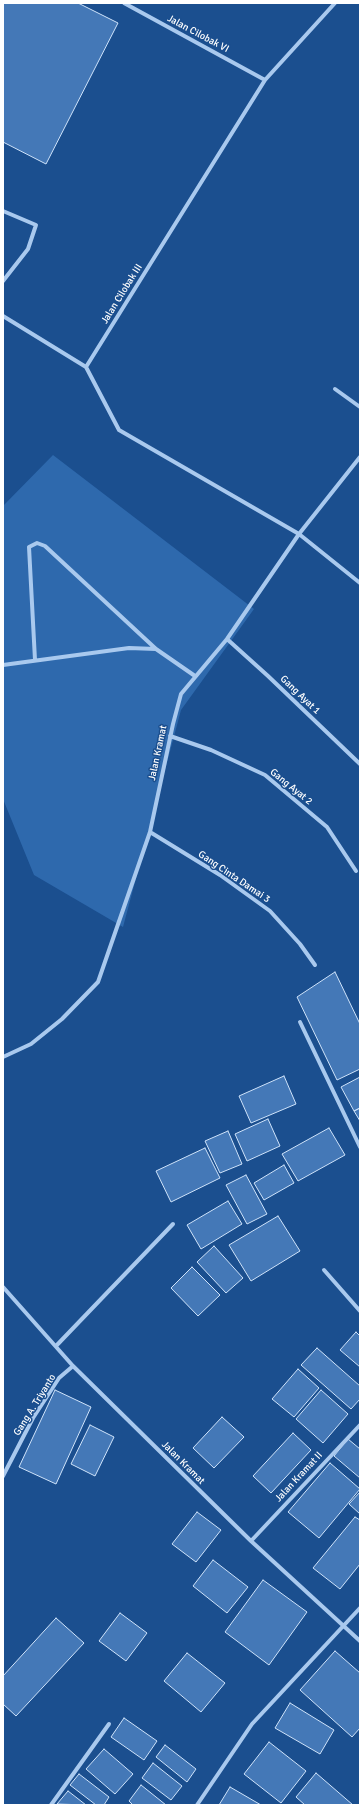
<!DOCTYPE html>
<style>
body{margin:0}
#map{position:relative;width:363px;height:1808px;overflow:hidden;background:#1b4f8f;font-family:Signika,sans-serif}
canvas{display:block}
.frame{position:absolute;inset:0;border:4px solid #fff;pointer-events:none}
</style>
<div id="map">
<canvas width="363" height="1808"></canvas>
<div class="frame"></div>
</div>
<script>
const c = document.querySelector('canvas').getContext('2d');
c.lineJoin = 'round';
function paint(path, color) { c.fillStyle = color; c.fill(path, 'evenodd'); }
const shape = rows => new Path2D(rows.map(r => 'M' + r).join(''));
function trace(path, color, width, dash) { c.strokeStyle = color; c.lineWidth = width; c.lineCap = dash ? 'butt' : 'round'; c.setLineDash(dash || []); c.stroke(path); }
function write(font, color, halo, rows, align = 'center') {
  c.font = font + ' Signika,sans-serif'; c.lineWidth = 3; c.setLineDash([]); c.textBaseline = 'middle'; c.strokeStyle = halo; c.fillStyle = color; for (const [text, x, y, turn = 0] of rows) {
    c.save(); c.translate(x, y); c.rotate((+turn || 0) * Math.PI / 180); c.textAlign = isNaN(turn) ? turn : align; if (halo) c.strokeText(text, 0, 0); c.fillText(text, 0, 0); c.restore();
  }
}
const green = shape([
 [53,455,254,609,181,710,123,927,34,875,3,799,3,506]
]);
const building = shape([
 [3,3,78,3,118,23,46,164,3,142,3,3],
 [335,972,360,1024,360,1069,337,1080,297,997,335,972],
 [284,1076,296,1104,251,1123,239,1096,284,1076],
 [360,1077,360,1108,354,1111,341,1087,360,1077],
 [360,1108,360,1121,354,1111,360,1108],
 [268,1119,280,1146,247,1161,235,1134,268,1119],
 [329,1128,345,1155,298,1181,282,1154,329,1128],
 [228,1131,242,1164,220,1173,205,1141,228,1131],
 [205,1148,220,1178,171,1202,156,1171,205,1148],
 [284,1165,294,1183,264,1200,254,1183,284,1165],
 [246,1175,267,1214,247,1224,226,1185,246,1175],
 [228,1201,242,1224,201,1249,187,1225,228,1201],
 [278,1216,300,1251,251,1281,229,1245,278,1216],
 [214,1246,243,1278,226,1293,197,1262,214,1246],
 [192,1267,220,1295,198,1316,171,1288,192,1267],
 [356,1332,360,1336,360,1367,340,1350,356,1332],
 [317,1348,360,1386,360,1399,351,1409,301,1365,317,1348],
 [298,1369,319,1388,294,1417,272,1399,298,1369],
 [55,1390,91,1407,56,1484,19,1467,55,1390],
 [321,1390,348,1414,323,1443,296,1419,321,1390],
 [222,1417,244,1437,214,1468,193,1448,222,1417],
 [90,1425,114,1437,95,1476,71,1464,90,1425],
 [293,1433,311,1450,271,1493,253,1476,293,1433],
 [348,1439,360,1449,360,1478,334,1456,348,1439],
 [330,1463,360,1489,319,1538,288,1512,330,1463],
 [360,1492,360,1514,349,1504,360,1492],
 [197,1512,221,1530,196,1562,172,1544,197,1512],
 [355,1517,360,1520,360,1564,340,1589,313,1568,355,1517],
 [213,1560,248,1587,227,1613,193,1586,213,1560],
 [263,1580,307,1612,269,1665,225,1632,263,1580],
 [120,1613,147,1633,126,1661,99,1641,120,1613],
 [56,1618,84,1643,16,1716,3,1704,3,1676,56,1618],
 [335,1651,360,1673,360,1728,352,1737,300,1690,335,1651],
 [187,1653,225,1683,201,1712,164,1681,187,1653],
 [290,1703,334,1730,320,1754,275,1728,290,1703],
 [124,1718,157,1741,144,1760,111,1737,124,1718],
 [269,1742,306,1771,281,1803,244,1774,269,1742],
 [165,1745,196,1769,187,1782,156,1757,165,1745],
 [104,1749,133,1774,115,1794,86,1769,104,1749],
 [153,1763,182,1786,171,1800,142,1778,153,1763],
 [316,1773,353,1805,305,1805,296,1797,316,1773],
 [79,1774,109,1797,104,1805,96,1805,70,1785,79,1774],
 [141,1785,166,1805,133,1805,129,1801,141,1785],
 [230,1787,261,1805,219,1805,230,1787],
 [68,1791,86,1805,57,1804,68,1791]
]);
const street = shape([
 [124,3,265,80],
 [3,211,36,225,28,249,3,281],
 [3,316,86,367],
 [86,367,265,80,335,3],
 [86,367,119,430,299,534,360,583],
 [335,389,360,407],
 [227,639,268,676,360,764],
 [35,660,29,547,37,543,45,546,156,649],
 [3,665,129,648,156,649,195,676],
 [170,736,211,750,265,775,327,827,356,871],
 [150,832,220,875,270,911,300,944,315,965],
 [300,1022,360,1147],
 [3,1057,31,1044,62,1019,98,982,150,832,173,724,181,694,227,639,299,534,360,457],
 [324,1270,360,1311],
 [3,1287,73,1366,251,1541,360,1641],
 [56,1346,173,1224],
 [3,1476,33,1418,59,1378,73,1366],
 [251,1541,360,1425],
 [51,1805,109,1724],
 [197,1805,252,1724,360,1608]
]);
const streetNames = [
 ["Jalan Cilobak VI",198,34,28],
 ["Jalan Cilobak III",122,294,-58],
 ["Gang Ayat 1",300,695,44],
 ["Jalan Kramat",158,753,-78],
 ["Gang Ayat 2",291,787,39],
 ["Gang Cinta Damai 3",234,877,34],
 ["Gang A. Triyanto",35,1405,-58],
 ["Jalan Kramat",183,1463,45],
 ["Jalan Kramat II",299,1477,-47]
];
paint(green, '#2e69ad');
paint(building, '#4478b7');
trace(building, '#cfe3fa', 1);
trace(street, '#a9c9ee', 4);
write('10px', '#fff', '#1b4f8f', streetNames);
</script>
